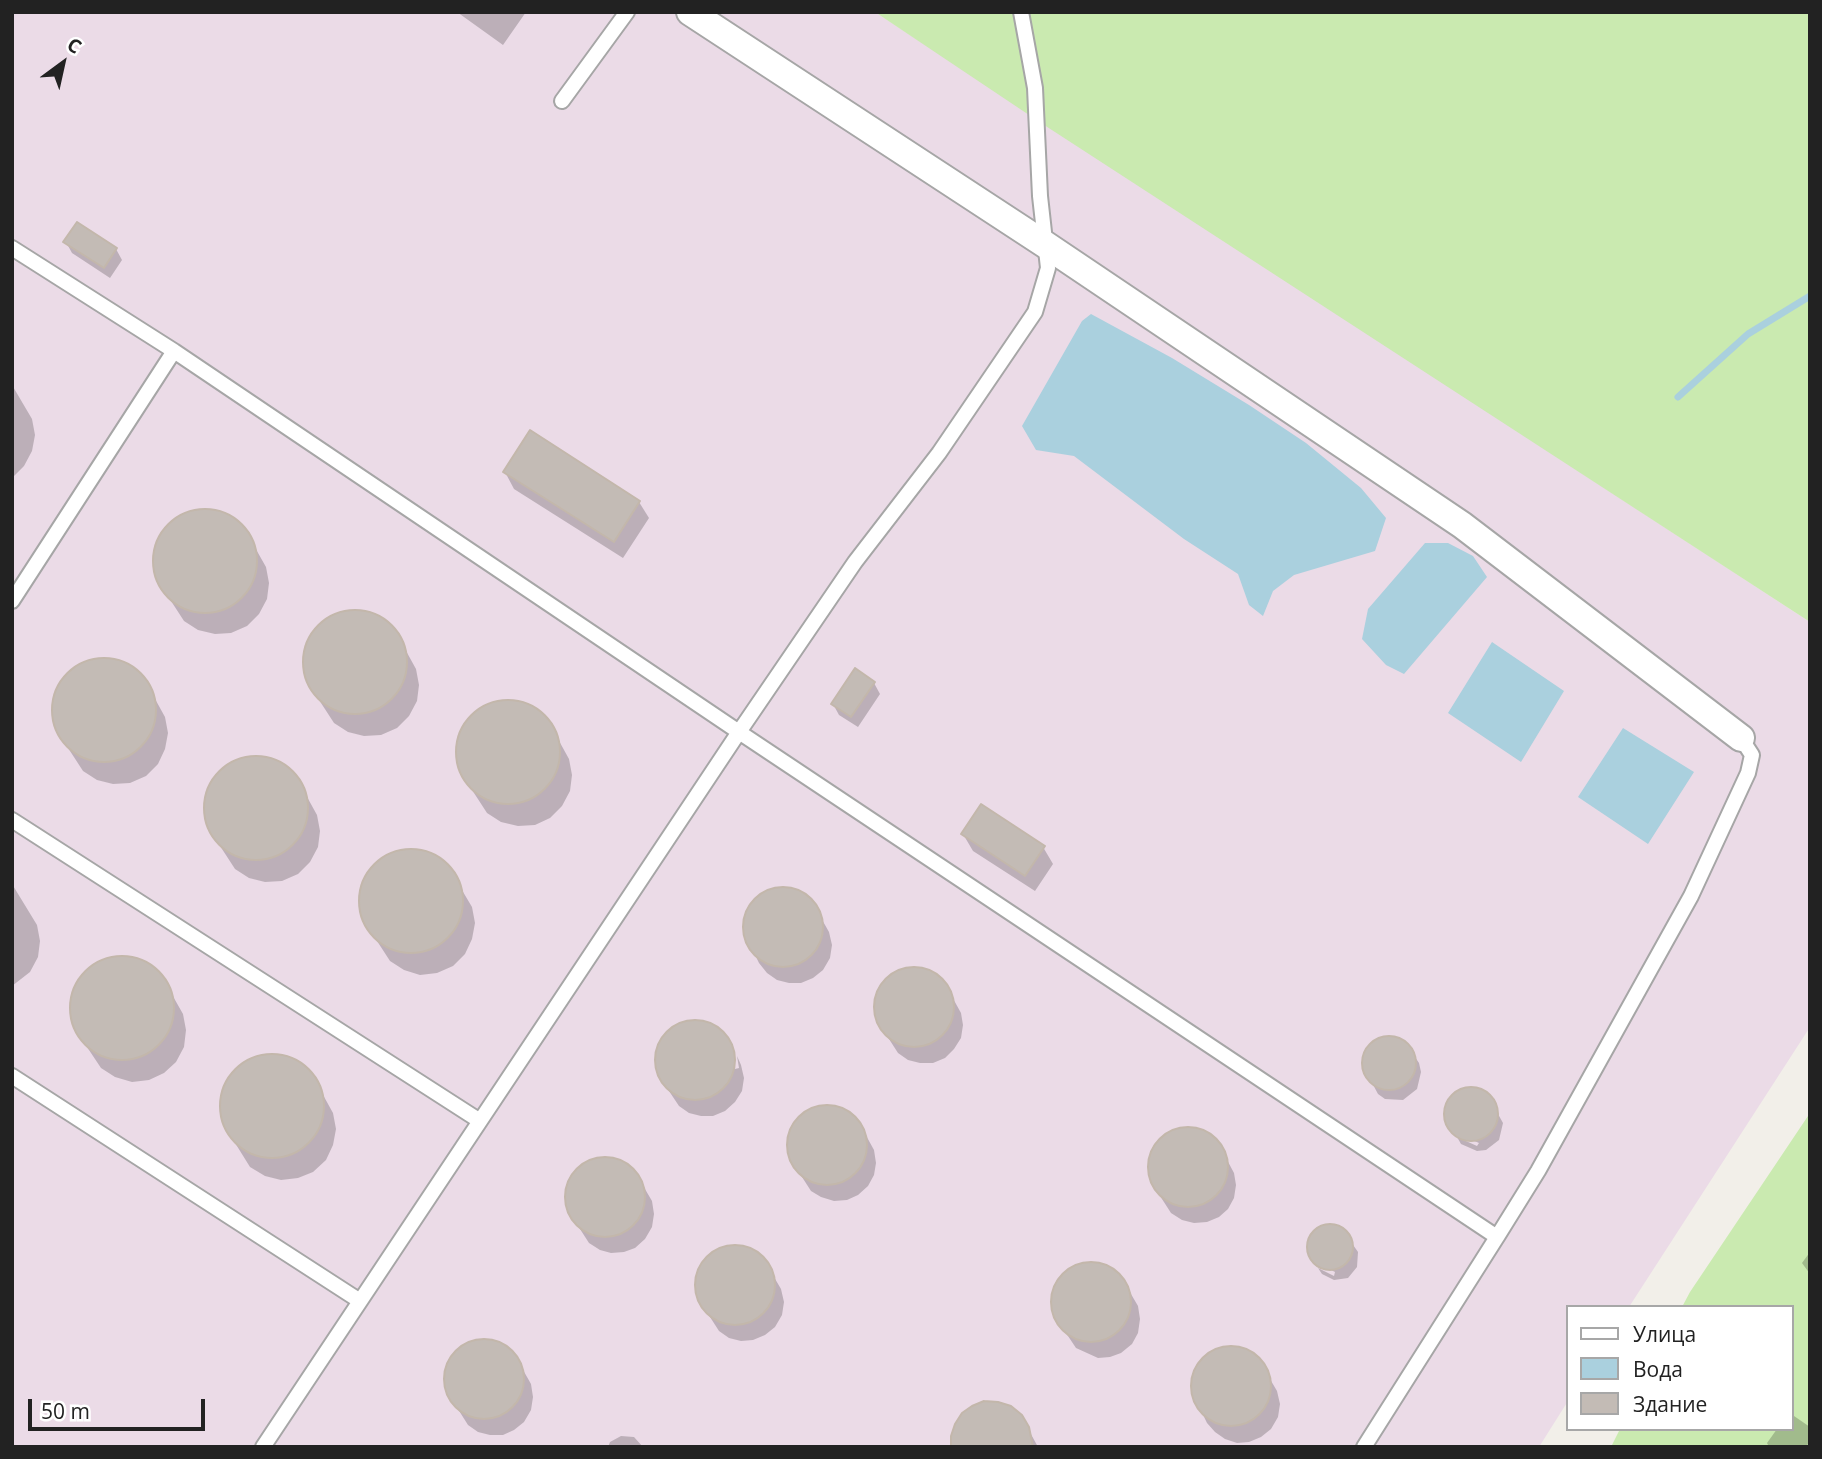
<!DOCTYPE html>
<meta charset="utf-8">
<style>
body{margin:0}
#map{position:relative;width:1822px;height:1459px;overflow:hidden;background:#f2efe9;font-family:"Open Sans",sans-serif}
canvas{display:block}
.frame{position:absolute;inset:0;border:14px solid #222;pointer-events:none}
.legend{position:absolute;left:1566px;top:1305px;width:228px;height:126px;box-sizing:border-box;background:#fff;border:2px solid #a7a7a7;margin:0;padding:9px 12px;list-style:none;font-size:21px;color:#222}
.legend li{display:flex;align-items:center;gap:14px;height:35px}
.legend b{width:35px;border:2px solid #a7a7a7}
.north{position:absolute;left:28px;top:28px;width:70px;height:70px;-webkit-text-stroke:5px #fff;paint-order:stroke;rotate:33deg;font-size:19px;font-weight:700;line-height:28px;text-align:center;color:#222}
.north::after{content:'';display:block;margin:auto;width:24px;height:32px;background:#222;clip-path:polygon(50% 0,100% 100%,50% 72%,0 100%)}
.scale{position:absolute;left:28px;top:1399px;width:177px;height:32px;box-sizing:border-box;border:4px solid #222;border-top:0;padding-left:9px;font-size:21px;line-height:24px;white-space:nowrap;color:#222;-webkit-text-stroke:5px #fff;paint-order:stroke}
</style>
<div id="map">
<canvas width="1822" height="1459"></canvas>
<div class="frame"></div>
<ul class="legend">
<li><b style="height:9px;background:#fff"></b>Улица</li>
<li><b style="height:19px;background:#aad0de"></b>Вода</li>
<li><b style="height:19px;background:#c3bbb5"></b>Здание</li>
</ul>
<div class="north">С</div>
<div class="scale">50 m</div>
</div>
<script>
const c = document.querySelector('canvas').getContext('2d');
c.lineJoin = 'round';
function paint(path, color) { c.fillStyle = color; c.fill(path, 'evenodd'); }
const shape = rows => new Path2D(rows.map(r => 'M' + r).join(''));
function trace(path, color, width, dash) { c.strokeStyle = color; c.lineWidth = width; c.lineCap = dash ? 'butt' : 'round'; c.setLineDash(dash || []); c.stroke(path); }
const industrial = shape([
 [12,12,875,12,1810,622,1810,1027,1629,1307,1568,1307,1568,1401,1539,1447,12,1447]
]);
const grass = shape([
 [875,12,1810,12,1810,622,1038,121],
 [1810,1113,1810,1447,1611,1447,1620,1429,1792,1429,1792,1307,1682,1307,1690,1292]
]);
const water = shape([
 [1091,314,1172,358,1249,405,1306,443,1361,488,1386,518,1375,551,1294,575,1273,591,1263,616,1249,605,1238,574,1184,539,1074,456,1036,450,1022,426,1082,321],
 [1425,543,1448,543,1473,556,1487,577,1404,674,1386,665,1362,639,1368,609],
 [1492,642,1564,691,1521,762,1448,713],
 [1623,728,1694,772,1648,844,1578,797]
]);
const shadow = shape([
 [457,12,526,12,503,45],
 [66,242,116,249,122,260,110,278,72,253],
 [12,385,32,419,35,435,32,451,24,466,12,478],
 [505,472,639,502,649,518,623,558,514,489],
 [202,510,218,512,233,518,245,530,266,567,269,583,267,599,259,614,247,626,231,633,215,634,198,630,184,621,160,584,155,568,155,551,161,536,172,523,186,514],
 [352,612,368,614,382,620,395,631,416,669,419,685,417,701,409,716,397,728,381,735,364,736,348,732,334,723,310,686,305,670,305,653,311,637,322,624,335,616],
 [100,660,117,662,131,668,144,679,165,717,168,733,165,749,158,764,146,776,130,783,113,784,97,780,83,771,59,734,53,718,54,701,60,685,71,672,85,664],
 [874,683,880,694,858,727,839,715,833,704],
 [505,702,521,704,536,710,548,721,569,759,572,775,570,791,562,806,550,818,535,825,518,826,501,822,487,813,463,776,458,760,458,743,464,727,475,714,489,706],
 [253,758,269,760,284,766,296,777,317,815,320,831,318,847,310,862,298,874,282,881,265,882,249,878,235,869,211,832,206,816,206,799,212,783,223,770,237,761],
 [963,834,1043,847,1053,864,1035,891,973,851],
 [407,850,424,852,438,858,450,870,472,907,475,923,472,939,465,954,453,966,437,973,420,975,404,970,390,961,366,924,361,908,361,891,367,875,378,862,391,854],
 [12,884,37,925,40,941,38,957,30,972,12,986],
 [776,889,790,889,802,893,812,902,829,932,832,945,830,958,823,970,813,978,801,983,789,983,777,980,767,973,759,963,745,934,748,910,755,900,765,893],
 [119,957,135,959,150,965,162,977,183,1014,186,1030,184,1047,176,1062,164,1073,149,1080,132,1082,115,1077,101,1068,77,1032,72,1015,73,998,78,982,89,969,103,961],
 [911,969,924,970,935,975,945,984,961,1013,963,1025,961,1038,954,1049,945,1058,933,1063,920,1063,908,1060,898,1053,880,1025,875,1013,876,1000,880,988,888,979,899,972],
 [688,1022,702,1022,714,1026,724,1035,731,1047,735,1069,739,1068,737,1056,741,1065,744,1078,742,1091,735,1102,725,1111,713,1116,701,1116,689,1113,679,1106,661,1079,657,1068,657,1055,660,1043,667,1033,677,1026],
 [1390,1037,1407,1045,1419,1063,1421,1072,1417,1089,1403,1100,1385,1099,1378,1094,1363,1066,1367,1049,1382,1038],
 [268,1056,285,1057,300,1064,312,1075,333,1113,336,1129,333,1145,326,1160,313,1172,298,1178,281,1180,265,1176,250,1167,227,1130,222,1114,222,1097,228,1081,239,1068,252,1059],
 [1472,1089,1488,1096,1503,1123,1499,1140,1486,1150,1477,1151,1461,1144,1457,1137,1477,1146,1479,1143,1454,1132,1446,1117,1450,1100,1464,1090],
 [824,1106,837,1107,848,1113,858,1121,874,1150,876,1163,874,1175,868,1186,858,1195,847,1200,834,1201,821,1197,811,1191,793,1163,789,1150,789,1138,793,1126,801,1116,812,1109],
 [1185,1128,1197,1130,1209,1135,1218,1143,1234,1173,1236,1185,1234,1198,1228,1209,1219,1217,1207,1222,1194,1223,1182,1220,1171,1213,1153,1185,1149,1173,1149,1160,1154,1148,1162,1138,1172,1131],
 [598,1159,612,1159,624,1163,635,1172,652,1201,654,1214,652,1227,645,1239,635,1248,624,1252,611,1253,600,1250,589,1243,571,1215,567,1204,567,1192,570,1180,577,1170,587,1162],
 [1328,1226,1342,1229,1358,1252,1357,1267,1348,1278,1334,1280,1322,1274,1318,1268,1334,1276,1335,1272,1315,1262,1309,1250,1309,1243,1316,1231],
 [728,1246,742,1246,754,1251,764,1260,781,1289,784,1302,782,1315,775,1327,765,1335,753,1340,741,1341,729,1338,719,1331,701,1303,697,1292,697,1280,700,1268,707,1258,717,1250],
 [1810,1252,1810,1274,1802,1263],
 [1085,1264,1098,1264,1111,1268,1121,1277,1138,1306,1140,1319,1138,1333,1132,1344,1121,1353,1110,1357,1098,1358,1076,1348,1058,1321,1054,1309,1053,1297,1056,1285,1064,1275,1073,1268],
 [477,1341,491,1341,504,1346,514,1354,531,1384,533,1397,531,1410,524,1422,514,1430,503,1435,490,1435,478,1432,468,1425,451,1398,446,1387,446,1374,449,1362,456,1352,466,1345],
 [1224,1348,1237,1348,1250,1353,1260,1362,1277,1391,1280,1404,1278,1417,1271,1429,1261,1437,1249,1442,1237,1443,1225,1439,1215,1432,1207,1423,1193,1394,1192,1381,1196,1370,1203,1360,1213,1352],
 [1021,1416,1038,1447,953,1447],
 [1794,1416,1810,1427,1810,1441,1806,1447,1769,1447,1767,1443,1777,1429,1792,1429],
 [621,1436,634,1437,643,1447,608,1447,610,1442]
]);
const stream = shape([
 [1678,397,1748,334,1810,296]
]);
const building = shape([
 [77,222,117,248,104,268,63,242,77,222],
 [530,430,640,501,614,542,503,472,530,430],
 '153 561a52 52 0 1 1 104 0a52 52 0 1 1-104 0Z',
 '303 662a52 52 0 1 1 104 0a52 52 0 1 1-104 0Z',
 '52 710a52 52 0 1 1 104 0a52 52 0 1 1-104 0Z',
 [855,668,875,682,851,717,831,704,855,668],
 '456 752a52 52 0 1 1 104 0a52 52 0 1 1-104 0Z',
 '204 808a52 52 0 1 1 104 0a52 52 0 1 1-104 0Z',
 [981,804,1045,846,1025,876,961,834,981,804],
 '359 901a52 52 0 1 1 104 0a52 52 0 1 1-104 0Z',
 '743 927a40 40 0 1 1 80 0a40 40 0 1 1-80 0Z',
 '70 1008a52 52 0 1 1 104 0a52 52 0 1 1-104 0Z',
 '874 1007a40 40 0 1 1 80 0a40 40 0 1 1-80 0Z',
 '655 1060a40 40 0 1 1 80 0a40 40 0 1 1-80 0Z',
 '1362 1063a27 27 0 1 1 54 0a27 27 0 1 1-54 0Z',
 '220 1106a52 52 0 1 1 104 0a52 52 0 1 1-104 0Z',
 '1444 1114a27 27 0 1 1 54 0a27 27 0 1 1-54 0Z',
 '787 1145a40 40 0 1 1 80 0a40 40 0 1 1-80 0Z',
 '1148 1167a40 40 0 1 1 80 0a40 40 0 1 1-80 0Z',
 '565 1197a40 40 0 1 1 80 0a40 40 0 1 1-80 0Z',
 '1307 1247a23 23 0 1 1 46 0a23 23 0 1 1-46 0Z',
 '695 1285a40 40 0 1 1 80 0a40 40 0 1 1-80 0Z',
 '1051 1302a40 40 0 1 1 80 0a40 40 0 1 1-80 0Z',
 '444 1379a40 40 0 1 1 80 0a40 40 0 1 1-80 0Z',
 '1191 1386a40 40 0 1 1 80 0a40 40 0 1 1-80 0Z',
 [984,1401,998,1402,1011,1406,1022,1415,1029,1427,1033,1447,951,1447,951,1436,955,1424,962,1413,972,1406,984,1401]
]);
const service = shape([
 [562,101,627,12],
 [12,248,174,351,739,732,1497,1237,1364,1447],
 [12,601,174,351],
 [12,820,480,1121],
 [12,1076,360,1301],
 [1497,1237,1538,1171,1691,896,1748,773,1752,755,1741,738],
 [263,1447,739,732,855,562,939,453,1035,312,1048,268,1040,196,1035,88,1021,12]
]);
const minor = shape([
 [690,12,1046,245,1462,525,1741,738]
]);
paint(industrial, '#ebdbe7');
paint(grass, '#caeab0');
paint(water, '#aad0de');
paint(shadow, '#0003');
trace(stream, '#aad0de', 7);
paint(building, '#c3bbb5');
trace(building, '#c3b7ab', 2);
trace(service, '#a6a6a6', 18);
trace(minor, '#a6a6a6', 30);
trace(service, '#fff', 14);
trace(minor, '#fff', 26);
</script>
